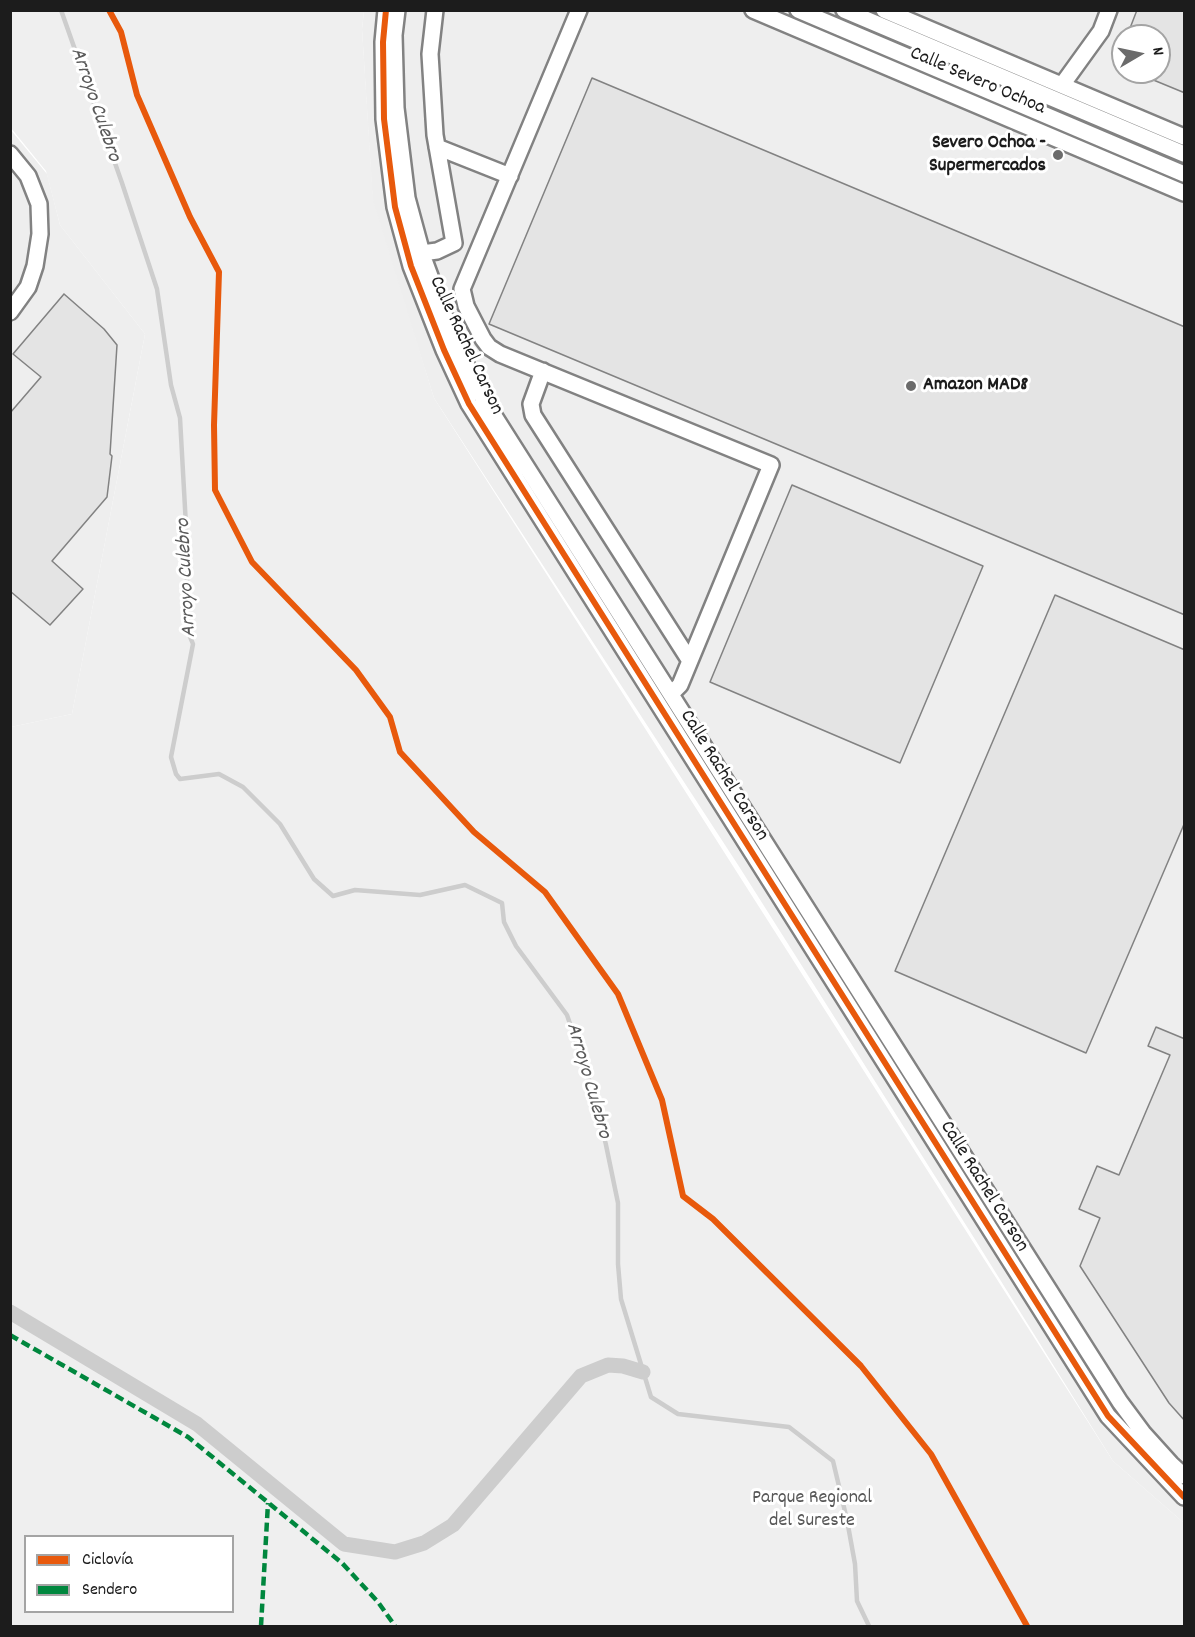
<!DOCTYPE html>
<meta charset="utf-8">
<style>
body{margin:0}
#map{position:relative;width:1195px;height:1637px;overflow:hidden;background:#fff;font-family:Dekko,sans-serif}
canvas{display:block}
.frame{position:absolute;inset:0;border:12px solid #1c1c1c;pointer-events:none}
.legend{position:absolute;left:24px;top:1535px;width:210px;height:78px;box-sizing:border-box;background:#fff;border:2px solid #a4a4a4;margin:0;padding:8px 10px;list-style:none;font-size:18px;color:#1c1c1c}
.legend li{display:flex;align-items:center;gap:12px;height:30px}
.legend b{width:30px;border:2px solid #a4a4a4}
.north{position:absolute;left:1111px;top:24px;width:60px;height:60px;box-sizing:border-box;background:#fff;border:2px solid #a4a4a4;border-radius:50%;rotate:81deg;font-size:16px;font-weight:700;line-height:24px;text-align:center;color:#1c1c1c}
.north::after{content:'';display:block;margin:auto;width:21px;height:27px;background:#6b6b6b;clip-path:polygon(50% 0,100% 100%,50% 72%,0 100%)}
</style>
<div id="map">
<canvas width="1195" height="1637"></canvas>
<div class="frame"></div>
<ul class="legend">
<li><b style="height:8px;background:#e8590c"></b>Ciclovía</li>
<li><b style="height:8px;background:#00873e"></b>Sendero</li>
</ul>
<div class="north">N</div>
</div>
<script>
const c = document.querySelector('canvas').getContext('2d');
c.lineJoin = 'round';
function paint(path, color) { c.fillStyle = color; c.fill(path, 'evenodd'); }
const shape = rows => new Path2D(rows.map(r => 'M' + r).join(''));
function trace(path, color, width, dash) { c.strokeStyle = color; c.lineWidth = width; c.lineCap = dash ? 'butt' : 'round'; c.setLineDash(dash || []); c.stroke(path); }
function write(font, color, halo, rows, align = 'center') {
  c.font = font + ' Dekko,sans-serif'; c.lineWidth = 6; c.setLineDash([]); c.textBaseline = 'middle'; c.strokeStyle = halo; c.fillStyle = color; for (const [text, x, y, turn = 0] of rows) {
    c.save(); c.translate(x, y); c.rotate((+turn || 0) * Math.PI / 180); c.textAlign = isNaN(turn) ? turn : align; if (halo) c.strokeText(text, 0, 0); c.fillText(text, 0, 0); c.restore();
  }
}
const built = shape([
 [364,11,1184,11,1184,1523,1113,1461,976,1241,740,868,434,398,373,205,362,29],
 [1123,36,1159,36,1159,72,1123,72],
 [10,129,47,174,60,225,145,334,72,714,11,727]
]);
const green = shape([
 [11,10,364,11,362,29,373,199,434,398,1113,1461,1184,1523,1184,1626,11,1626,11,727,72,714,145,334,60,225,46,171,11,128],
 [26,1536,232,1536,232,1612,26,1612]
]);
const stream = shape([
 [61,10,122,183,157,289,171,385,180,418,186,526,188,632,193,644,171,757,176,774,180,779,219,774,243,787,280,824,314,879,333,896,355,890,420,895,465,885,502,903,504,922,516,946,567,1015,594,1094,606,1145,618,1203,618,1264,621,1299,651,1397,678,1414,789,1427,833,1461,847,1520,855,1564,857,1601,869,1626]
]);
const canal = shape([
 [10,1312,197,1424,344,1544,395,1552,424,1543,453,1525,581,1376,608,1365,623,1366,643,1372]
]);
const building = shape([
 [1137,10,1185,10,1185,93,1134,72,1159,72,1159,36,1127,36,1137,10],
 [592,78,1185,327,1185,615,489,324,592,78],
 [64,294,104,329,117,345,110,454,112,456,107,497,52,561,83,589,50,625,10,591,10,413,41,377,13,354,64,294],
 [792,485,983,566,900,763,710,682,792,485],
 [1055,595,1185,650,1185,822,1086,1053,895,971,1055,595],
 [1156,1027,1185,1039,1185,1421,1169,1403,1080,1266,1100,1218,1079,1209,1097,1166,1119,1175,1170,1055,1148,1046,1156,1027]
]);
const minor = shape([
 [386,10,383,42,384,119,395,207,411,266,444,350,469,404,1108,1416,1184,1497],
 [397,10,394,35,396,108,407,198,423,257,454,341,484,400,1120,1402,1143,1433,1171,1464,1184,1476],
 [579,10,462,289,466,306,483,339,489,347,500,354,771,465,680,685,671,694],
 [753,10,1184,193],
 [798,10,1184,174],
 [844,10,1184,154],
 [884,10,1184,137],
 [1062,85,1101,31,1109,10],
 [437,147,510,176],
 [10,154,28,176,39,204,40,234,35,266,28,287,10,312],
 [422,253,437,251,454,243,435,135,430,54,435,10],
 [543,371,531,404,533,415,690,661]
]);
const quiet = shape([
 [10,1335,188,1437,342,1563,378,1602,395,1626],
 [261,1626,268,1503]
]);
const cycleway = shape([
 [109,10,121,32,137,95,190,217,219,272,214,425,215,490,252,562,356,670,390,717,400,752,474,832,545,892,618,994,662,1100,683,1196,713,1219,861,1366,931,1454,1027,1626],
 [386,10,383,42,384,119,395,207,411,266,444,350,469,404,1108,1416,1184,1497]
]);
const markers = [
 [1058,155,6,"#6b6b6b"],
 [911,386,6,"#6b6b6b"]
];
const streetNames = [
 ["Calle Severo Ochoa",977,82,23],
 ["Calle Rachel Carson",465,346,65],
 ["Calle Rachel Carson",723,776,58],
 ["Calle Rachel Carson",983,1187,58]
];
const poiNames = [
 ["Severo Ochoa -",1046,144],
 ["Supermercados",1046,167],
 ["Amazon MAD8",923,386,"left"]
];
const parkNames = [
 ["Parque Regional",812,1499],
 ["del Sureste",812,1522]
];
const waterNames = [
 ["Arroyo Culebro",94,105,71],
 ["Arroyo Culebro",188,578,-93],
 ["Arroyo Culebro",587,1081,74]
];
paint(built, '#eee');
paint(green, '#efefef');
trace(stream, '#cdcdcd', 4.5);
trace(canal, '#cdcdcd', 15);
paint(building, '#e4e4e4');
trace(building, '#828282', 1.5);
trace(minor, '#828282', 20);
trace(minor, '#fff', 15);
trace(quiet, '#00873e', 4.5, [9, 4.5]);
trace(cycleway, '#e8590c', 6);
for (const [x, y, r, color] of markers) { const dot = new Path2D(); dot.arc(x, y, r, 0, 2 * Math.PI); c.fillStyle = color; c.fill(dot); trace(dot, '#fff', 2); }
write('20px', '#1c1c1c', '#fff', streetNames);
write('bold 20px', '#1c1c1c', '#fff', poiNames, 'right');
write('20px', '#575757', '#fff', parkNames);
write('italic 21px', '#5a5a5a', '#fff', waterNames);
</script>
